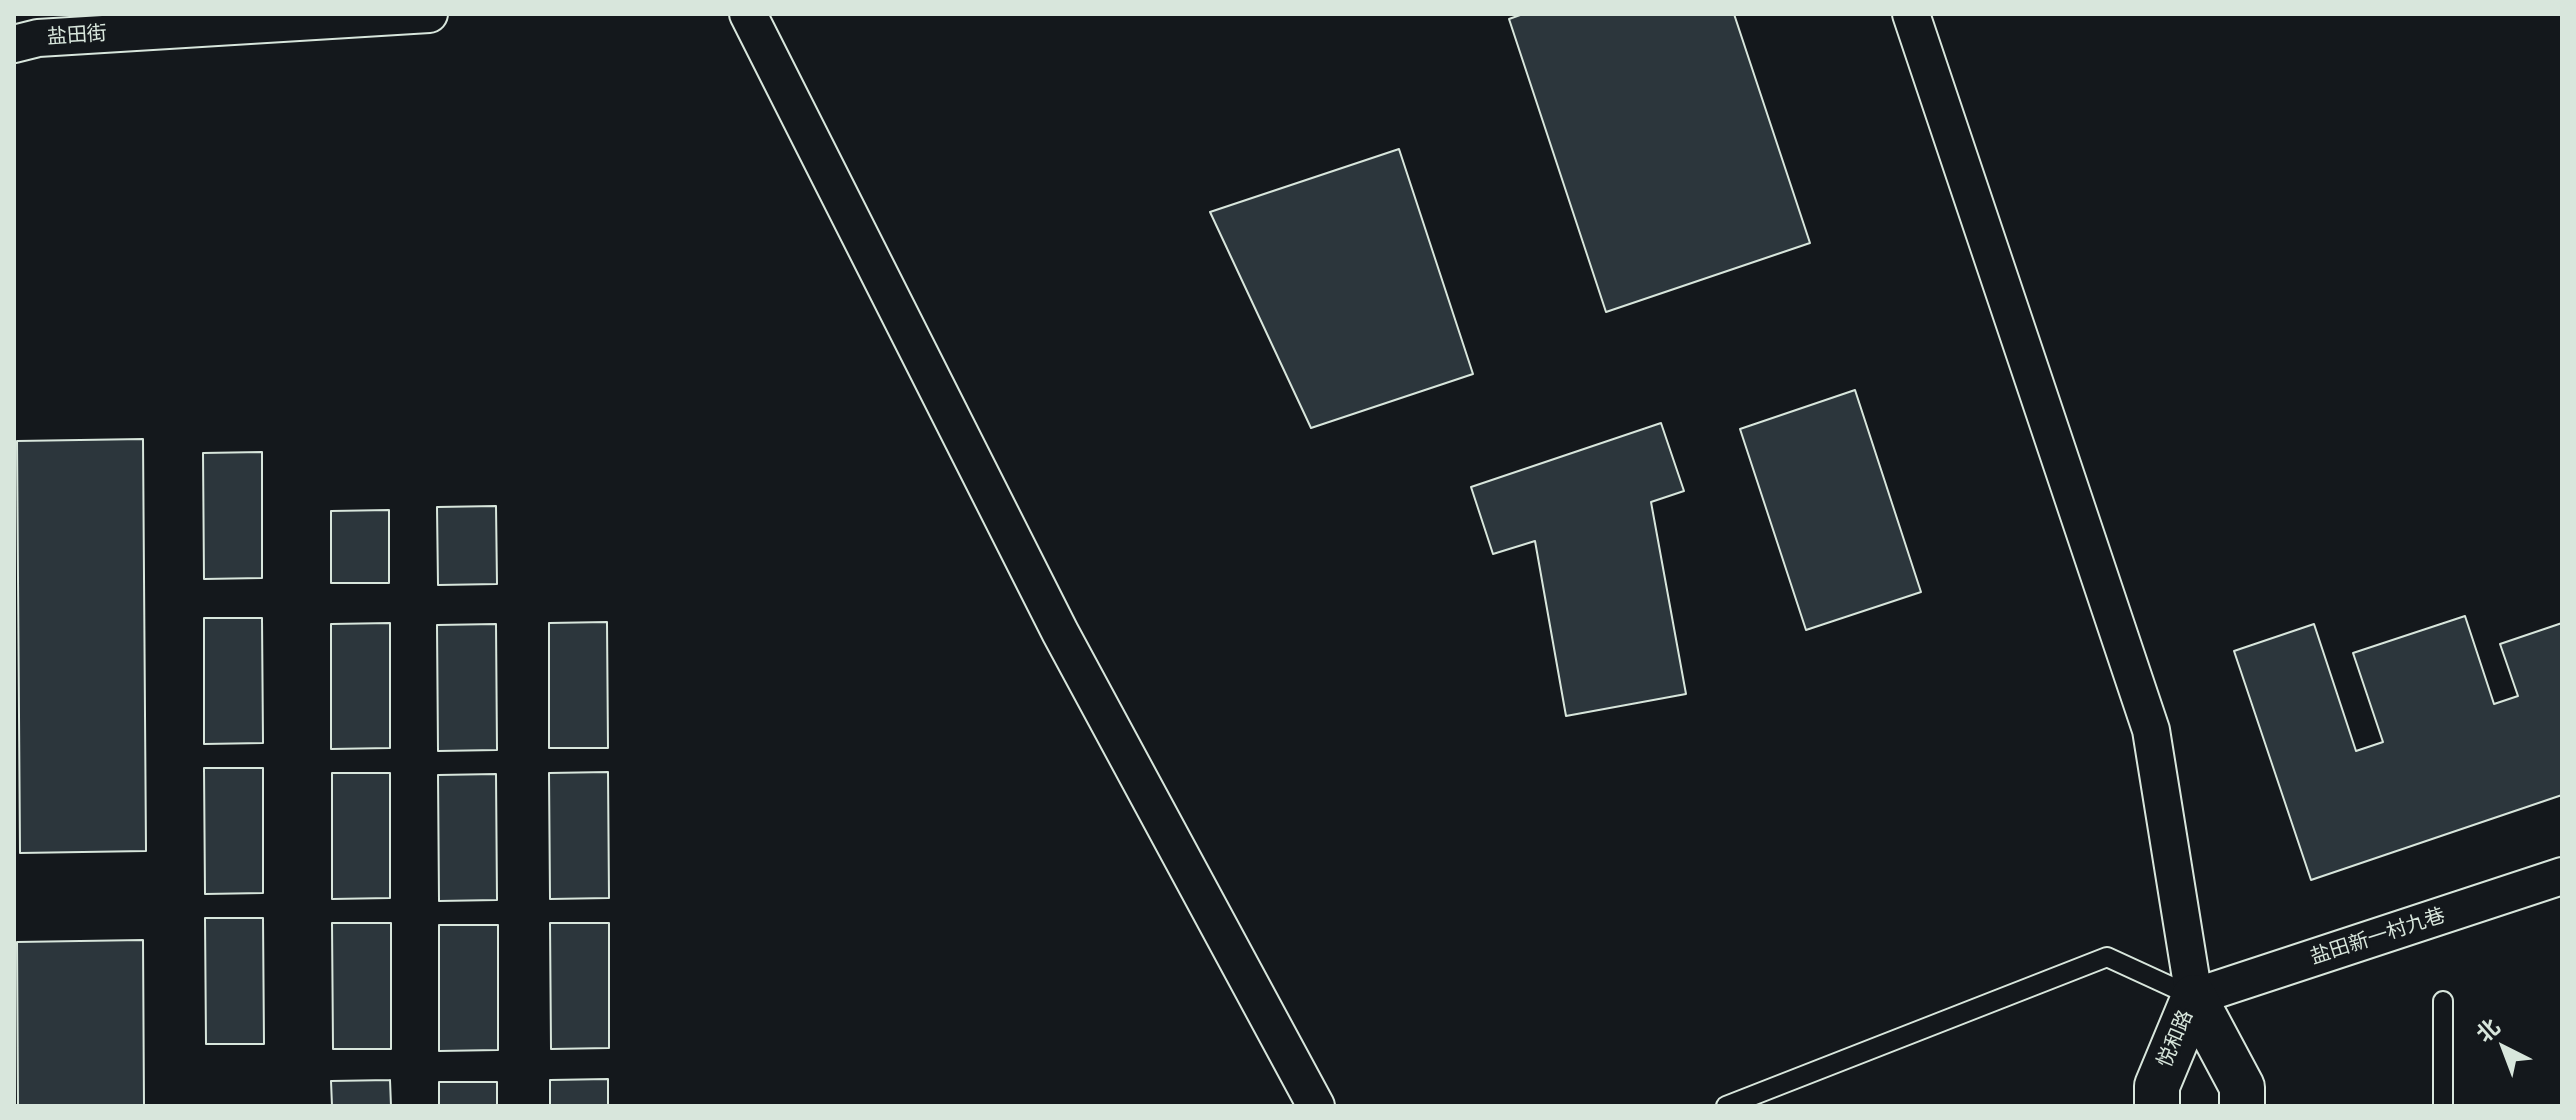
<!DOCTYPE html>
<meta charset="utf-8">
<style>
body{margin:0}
#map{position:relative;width:2576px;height:1120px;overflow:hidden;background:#14181c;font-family:"Archivo Narrow","Noto Sans SC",sans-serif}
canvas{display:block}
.frame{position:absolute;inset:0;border:16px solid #d8e6dc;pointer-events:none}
.north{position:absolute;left:2464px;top:1008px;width:80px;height:80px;-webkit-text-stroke:6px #14181c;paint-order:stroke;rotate:318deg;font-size:22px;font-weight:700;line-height:32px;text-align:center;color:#d8e6dc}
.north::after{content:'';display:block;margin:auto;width:28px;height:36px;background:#d8e6dc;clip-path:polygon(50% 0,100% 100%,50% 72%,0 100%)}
</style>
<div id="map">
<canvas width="2576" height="1120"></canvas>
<div class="frame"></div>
<div class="north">北</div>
</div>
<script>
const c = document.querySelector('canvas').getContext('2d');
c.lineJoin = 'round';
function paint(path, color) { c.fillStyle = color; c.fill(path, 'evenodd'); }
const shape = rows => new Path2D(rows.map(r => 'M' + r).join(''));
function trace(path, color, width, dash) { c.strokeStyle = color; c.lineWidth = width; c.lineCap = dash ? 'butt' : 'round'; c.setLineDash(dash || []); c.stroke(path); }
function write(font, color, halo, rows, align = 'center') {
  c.font = font + ' "Archivo Narrow","Noto Sans SC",sans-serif'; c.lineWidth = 6; c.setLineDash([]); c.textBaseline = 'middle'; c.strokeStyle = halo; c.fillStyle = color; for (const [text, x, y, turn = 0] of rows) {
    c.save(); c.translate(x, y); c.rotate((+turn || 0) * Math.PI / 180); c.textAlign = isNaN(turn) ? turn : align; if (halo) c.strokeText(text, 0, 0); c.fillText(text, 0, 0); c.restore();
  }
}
const building = shape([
 [1523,14,1734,14,1810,243,1606,312,1509,19,1523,14],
 [1399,149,1473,374,1311,428,1210,212,1399,149],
 [1855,390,1921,592,1806,630,1740,429,1855,390],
 [1661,423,1684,491,1651,502,1686,694,1566,716,1535,541,1493,554,1471,487,1661,423],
 [143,439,146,851,20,853,17,441,143,439],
 [262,452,262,578,204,579,203,453,262,452],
 [496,506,497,584,438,585,437,507,496,506],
 [389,510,389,583,331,583,331,511,389,510],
 [2465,616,2494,704,2518,696,2500,644,2562,623,2562,795,2311,880,2234,651,2314,624,2356,751,2383,742,2353,653,2465,616],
 [204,618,262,618,263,743,204,744,204,618],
 [607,622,608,748,549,748,549,623,607,622],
 [390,623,390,748,331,749,331,624,390,623],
 [496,624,497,750,438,751,437,625,496,624],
 [204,768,263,768,263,893,205,894,204,768],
 [608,772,609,898,550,899,549,773,608,772],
 [332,773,390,773,390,898,332,899,332,773],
 [496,774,497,900,439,901,438,775,496,774],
 [205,918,263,918,264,1044,206,1044,205,918],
 [332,923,391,923,391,1049,333,1049,332,923],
 [550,923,609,923,609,1048,551,1049,550,923],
 [439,925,498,925,498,1050,439,1051,439,925],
 [143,940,144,1106,18,1106,17,942,143,940],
 [608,1079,608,1106,550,1106,550,1080,608,1079],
 [390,1080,391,1106,332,1106,331,1081,390,1080],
 [439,1082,497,1082,497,1106,439,1106,439,1082]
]);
const service = shape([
 [2443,1001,2443,1106],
 [1726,1106,2107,957,2194,997]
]);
const minor = shape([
 [748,14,1060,632,1316,1106],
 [1911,14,2151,730,2194,997,2562,876],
 [14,44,38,38,429,14]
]);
const tertiary = shape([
 [2194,997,2242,1087,2242,1106],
 [2157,1106,2157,1086,2194,997]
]);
const streetNames = [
 ["盐田街",77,36,-4],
 ["盐田新一村九巷",2378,937,-18],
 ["悦和路",2176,1039,-67]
];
paint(building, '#2c363c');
trace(building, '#d8e6dc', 2);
trace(service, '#d8e6dc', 22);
trace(minor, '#d8e6dc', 40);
trace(tertiary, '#d8e6dc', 48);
trace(service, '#14181c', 18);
trace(minor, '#14181c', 36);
trace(tertiary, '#14181c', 44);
write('20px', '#d8e6dc', '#14181c', streetNames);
</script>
